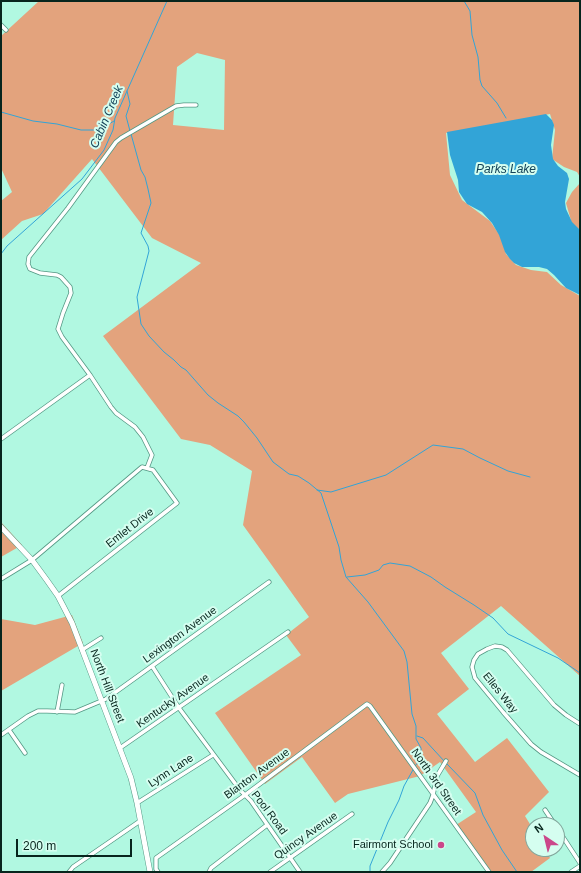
<!DOCTYPE html>
<style>
body{margin:0}
#map{position:relative;width:581px;height:873px;overflow:hidden;background:#b1f8e1;font-family:Arial,sans-serif}
canvas{display:block}
.frame{position:absolute;inset:0;border:2px solid #07251d;pointer-events:none}
.north{position:absolute;left:525px;top:817px;width:40px;height:40px;box-sizing:border-box;background:#d5fef0;border:1px solid #83a79c;border-radius:50%;rotate:325deg;font-size:11px;font-weight:700;line-height:16px;text-align:center;color:#07251d}
.north::after{content:'';display:block;margin:auto;width:14px;height:18px;background:#cb478a;clip-path:polygon(50% 0,100% 100%,50% 72%,0 100%)}
.scale{position:absolute;left:16px;top:839px;width:116px;height:18px;box-sizing:border-box;border:2px solid #07251d;border-top:0;padding-left:5px;font-size:12px;line-height:14px;white-space:nowrap;color:#07251d;-webkit-text-stroke:3px #d5fef0;paint-order:stroke}
</style>
<div id="map">
<canvas width="581" height="873"></canvas>
<div class="frame"></div>
<div class="north">N</div>
<div class="scale">200 m</div>
</div>
<script>
const c = document.querySelector('canvas').getContext('2d');
c.lineJoin = 'round';
function paint(path, color) { c.fillStyle = color; c.fill(path, 'evenodd'); }
const shape = rows => new Path2D(rows.map(r => 'M' + r).join(''));
function trace(path, color, width, dash) { c.strokeStyle = color; c.lineWidth = width; c.lineCap = dash ? 'butt' : 'round'; c.setLineDash(dash || []); c.stroke(path); }
function write(font, color, halo, rows, align = 'center') {
  c.font = font + ' Arial,sans-serif'; c.lineWidth = 4; c.setLineDash([]); c.textBaseline = 'middle'; c.strokeStyle = halo; c.fillStyle = color; for (const [text, x, y, turn = 0] of rows) {
    c.save(); c.translate(x, y); c.rotate((+turn || 0) * Math.PI / 180); c.textAlign = isNaN(turn) ? turn : align; if (halo) c.strokeText(text, 0, 0); c.fillText(text, 0, 0); c.restore();
  }
}
const green = shape([
 [39,1,580,1,580,177,577,172,564,167,552,159,555,130,550,114,446,133,450,175,462,200,490,221,501,237,506,254,516,265,531,270,547,272,561,285,580,296,580,676,501,606,441,653,469,689,437,714,475,762,507,738,549,792,525,816,533,829,533,849,545,849,550,858,531,872,490,872,456,825,476,812,440,762,420,776,348,794,335,803,302,757,265,784,215,713,301,655,286,635,309,617,243,525,252,471,210,445,181,439,103,336,201,263,152,238,92,159,43,214,22,221,1,240,1,201,12,192,1,168,1,36],
 [197,53,225,60,224,130,173,125,177,67],
 [580,183,580,232,572,224,566,203,572,192],
 [1,522,22,545,1,557],
 [72,615,83,643,1,691,1,619,35,625]
]);
const water = shape([
 [546,114,552,120,554,125,551,145,553,159,558,166,567,173,569,179,565,202,566,209,572,222,580,230,580,295,566,288,554,275,547,269,539,267,522,267,514,263,510,259,505,252,499,235,492,223,482,212,467,204,459,192,458,180,450,155,447,132]
]);
const stream = shape([
 [464,1,470,11,472,35,478,57,480,80,482,86,497,103,506,118],
 [127,91,130,104,126,116,130,131],
 [1,112,33,121,57,124,81,130,94,130,104,127,114,121],
 [131,134,141,170,145,177,148,189,151,203,141,233,148,246,149,251,137,297,141,324,149,336,164,352,174,360,181,367,186,370,208,395,218,403,238,416,244,422,257,438,273,462,289,474,298,476,309,483,321,493,339,547,341,560,346,577,368,602,404,651,407,662,412,714,416,726,416,739,421,748,421,759,415,766],
 [1,254,7,246,82,179,104,150,113,130,115,118,167,1],
 [317,490,331,492,386,475,433,445,463,449,480,458,508,471,530,477],
 [347,577,365,575,379,570,383,565,390,563,410,566,431,577,445,587,474,605,493,618,508,634,558,658,580,673],
 [417,736,423,738,445,762],
 [447,764,475,793,483,815,502,850,517,872],
 [370,872,370,866,388,822,399,800,404,786,414,768]
]);
const street = shape([
 [1,25,6,30],
 [1,439,90,375],
 [147,468,152,455,143,437,135,427,116,413,111,407,90,375,62,337,58,329,63,313,71,293,70,287,61,277,57,275,40,273,30,269,28,264,29,257,68,208,116,142,121,138,176,106,184,105,196,105],
 [1,579,32,560,142,467,153,470,177,503,58,596],
 [82,650,101,638],
 [152,666,179,708,240,790,251,801,300,872],
 [57,712,62,685],
 [580,724,566,715,554,705,507,650,502,647,495,646,487,649,478,654,474,660,472,667,475,678,503,712,531,744,541,752,580,775],
 [9,730,25,753],
 [1,735,28,716,38,711,47,711,75,712,106,699,269,582],
 [120,748,288,632],
 [137,803,213,755],
 [545,810,555,825],
 [557,828,580,863],
 [69,872,73,867,140,821],
 [158,872,156,869,156,858,245,795,367,704,370,706,489,872],
 [209,872,211,868,267,825],
 [270,872,352,814],
 [382,872,390,863,430,803,433,795,437,776,446,761],
 [571,872,580,866]
]);
const secondary = shape([
 [1,527,32,560,46,579,58,596,72,623,131,778,137,803,150,872]
]);
const markers = [
 [441,845,4,"#cb478a"]
];
const streetNames = [
 ["Emlet Drive",130,528,-38],
 ["Lexington Avenue",180,635,-36],
 ["North Hill Street",107,686,69],
 ["Elles Way",500,693,51],
 ["Kentucky Avenue",173,701,-35],
 ["Lynn Lane",171,771,-33],
 ["Blanton Avenue",257,774,-36],
 ["North 3rd Street",436,782,55],
 ["Pool Road",269,813,53],
 ["Quincy Avenue",306,836,-35]
];
const poiNames = [
 ["Fairmont School",433,845]
];
const waterNames = [
 ["Cabin Creek",107,117,-67],
 ["Parks Lake",506,170]
];
paint(green, '#e3a37d');
paint(water, '#32a4d7');
trace(stream, '#32a4d7', 1);
trace(street, '#539783', 5);
trace(secondary, '#539783', 6);
trace(street, '#fff', 3.5);
trace(secondary, '#fff', 5);
for (const [x, y, r, color] of markers) { const dot = new Path2D(); dot.arc(x, y, r, 0, 2 * Math.PI); c.fillStyle = color; c.fill(dot); trace(dot, '#d5fef0', 1.5); }
write('11px', '#07251d', '#d5fef0', streetNames);
write('11px', '#07251d', '#d5fef0', poiNames, 'right');
write('italic 12px', '#144258', '#d5fef0', waterNames);
</script>
